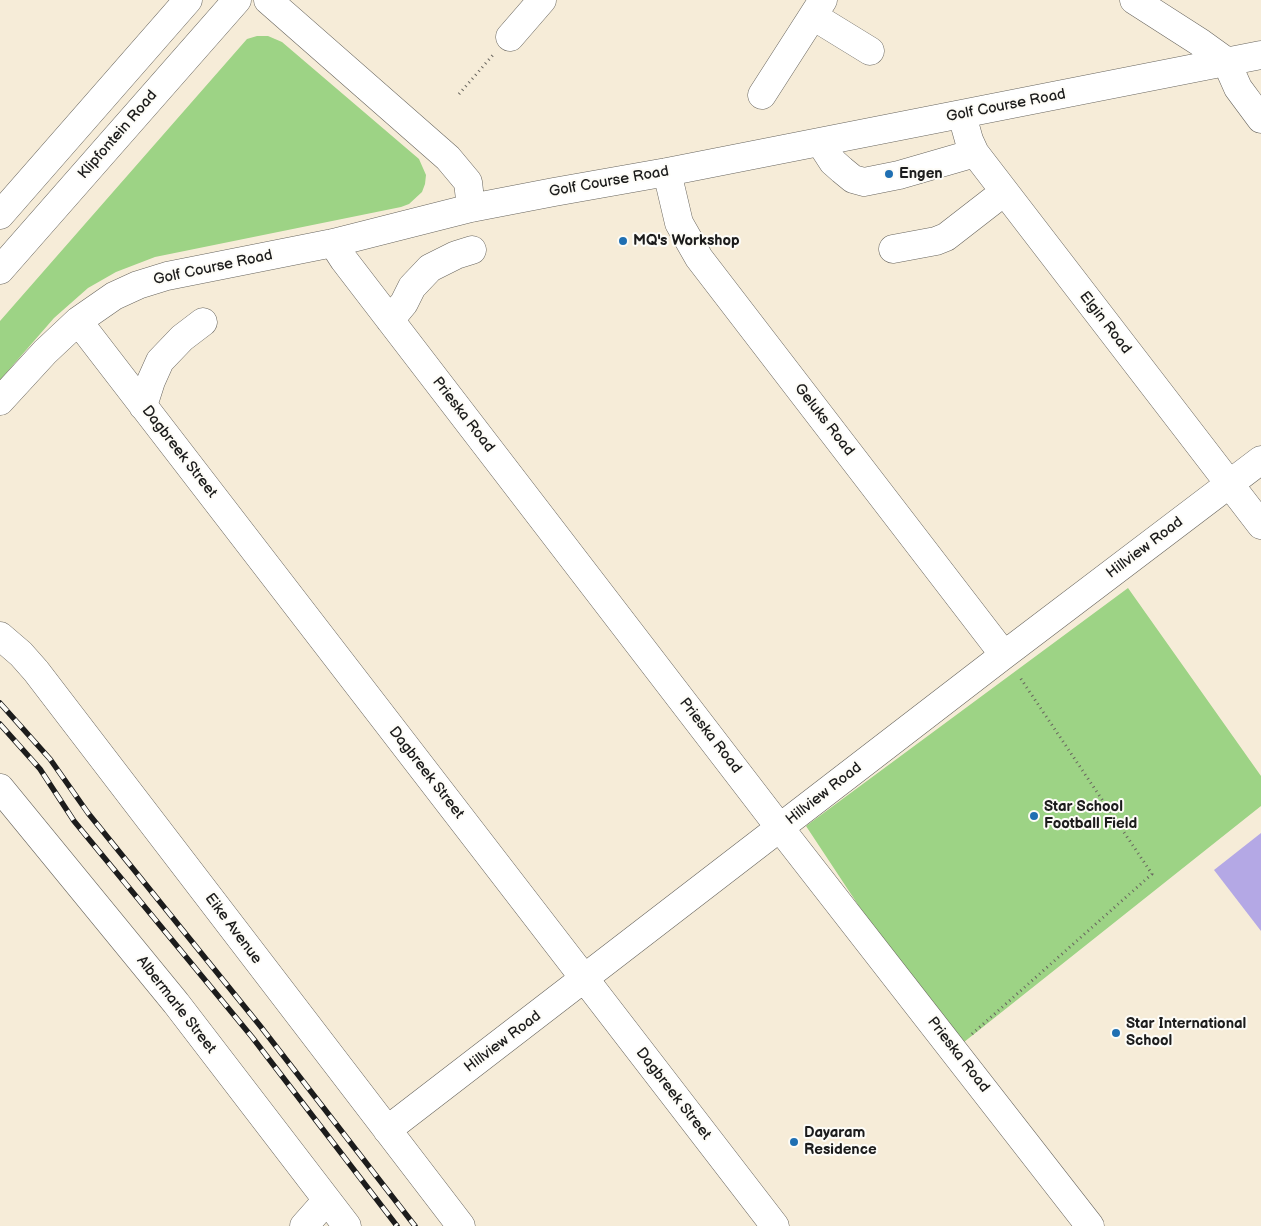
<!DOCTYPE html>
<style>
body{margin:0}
canvas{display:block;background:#f6ecd8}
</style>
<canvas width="1261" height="1226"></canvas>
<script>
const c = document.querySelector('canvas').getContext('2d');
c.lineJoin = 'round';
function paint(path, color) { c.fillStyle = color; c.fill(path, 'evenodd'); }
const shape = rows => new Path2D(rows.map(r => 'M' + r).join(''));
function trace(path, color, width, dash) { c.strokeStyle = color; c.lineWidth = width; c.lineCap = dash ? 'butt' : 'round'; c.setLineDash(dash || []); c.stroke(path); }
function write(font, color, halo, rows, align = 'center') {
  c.font = font + ' "Balsamiq Sans",sans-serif'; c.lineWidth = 4; c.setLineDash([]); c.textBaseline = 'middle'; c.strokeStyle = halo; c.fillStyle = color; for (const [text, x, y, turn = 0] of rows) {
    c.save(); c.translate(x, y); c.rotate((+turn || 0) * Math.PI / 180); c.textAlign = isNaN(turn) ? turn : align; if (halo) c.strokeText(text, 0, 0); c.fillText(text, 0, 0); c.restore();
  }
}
const green = shape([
 [257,36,268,36,282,42,419,159,426,175,425,184,422,192,409,204,401,207,155,257,116,272,88,288,54,318,0,380,0,321,247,39],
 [1128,588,1261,776,1261,806,954,1050,806,826]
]);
const building = shape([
 [1261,833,1261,931,1214,870]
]);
const path = shape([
 [459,94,493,55],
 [972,1034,1152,874,1019,676]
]);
const minor = shape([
 [268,0,448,158,468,182,471,208],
 [1134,0,1201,43,1226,61,1238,88,1261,119],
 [813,16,870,51],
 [510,37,542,0],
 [762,95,823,0],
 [962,115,969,140,975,153,1261,525],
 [820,142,833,162,842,170,853,179,864,182,899,175,975,153],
 [667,172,679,223,699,258,1004,655],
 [333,243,344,260,780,828,1090,1226],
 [893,249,936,241,946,237,1004,192],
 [390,320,404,303,412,287,430,268,456,255,472,250],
 [78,321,775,1226],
 [0,401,45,352,78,321,114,296,138,285,167,276,333,243,471,208,554,192,667,172,1261,55],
 [143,406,151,381,160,361,182,338,203,322],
 [0,636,21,654,36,671,461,1226],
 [0,788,176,1003,347,1226],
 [387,1130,1004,655,1261,460],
 [304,1226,327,1200]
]);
const major = shape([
 [0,215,188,0],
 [0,270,237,0]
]);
const rail = shape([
 [0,703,50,759,88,813,261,1027,415,1226],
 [0,724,40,769,74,821,252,1037,397,1226]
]);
const markers = [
 [889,174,5,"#1f6fb2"],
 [623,241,5,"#1f6fb2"],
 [1034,816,5,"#1f6fb2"],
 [1116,1033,5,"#1f6fb2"],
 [794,1142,5,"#1f6fb2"]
];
const streetNames = [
 ["Golf Course Road",1006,106,-11],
 ["Klipfontein Road",118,135,-49],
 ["Golf Course Road",609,182,-10],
 ["Golf Course Road",213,268,-12],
 ["Elgin Road",1105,323,52],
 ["Prieska Road",463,415,52],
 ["Geluks Road",824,420,52],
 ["Dagbreek Street",179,452,52],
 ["Hillview Road",1145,548,-37],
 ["Prieska Road",710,736,52],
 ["Dagbreek Street",426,773,52],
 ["Hillview Road",824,794,-38],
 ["Eike Avenue",233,929,53],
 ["Albermarle Street",176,1005,52],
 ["Hillview Road",503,1042,-37],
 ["Prieska Road",958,1055,52],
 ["Dagbreek Street",673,1094,52]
];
const poiNames = [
 ["Engen",899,174],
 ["MQ's Workshop",633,241],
 ["Star School",1044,807],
 ["Football Field",1044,824],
 ["Star International",1126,1024],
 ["School",1126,1041],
 ["Dayaram",804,1133],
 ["Residence",804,1150]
];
paint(green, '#9dd385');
paint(building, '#b4a8e5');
trace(minor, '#68655e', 29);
trace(major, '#68655e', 29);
trace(path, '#68655e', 3, [1, 4]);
trace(minor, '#fff', 28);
trace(major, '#fff', 28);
trace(rail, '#1c1c1c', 5.5);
trace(rail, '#fdfcf7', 4, [11]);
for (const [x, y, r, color] of markers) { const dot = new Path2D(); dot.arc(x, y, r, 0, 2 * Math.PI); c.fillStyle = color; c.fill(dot); trace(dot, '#fdfcf7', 2); }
write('15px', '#1c1c1c', '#fdfcf7', streetNames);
write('bold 15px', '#1c1c1c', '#fdfcf7', poiNames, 'left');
</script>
